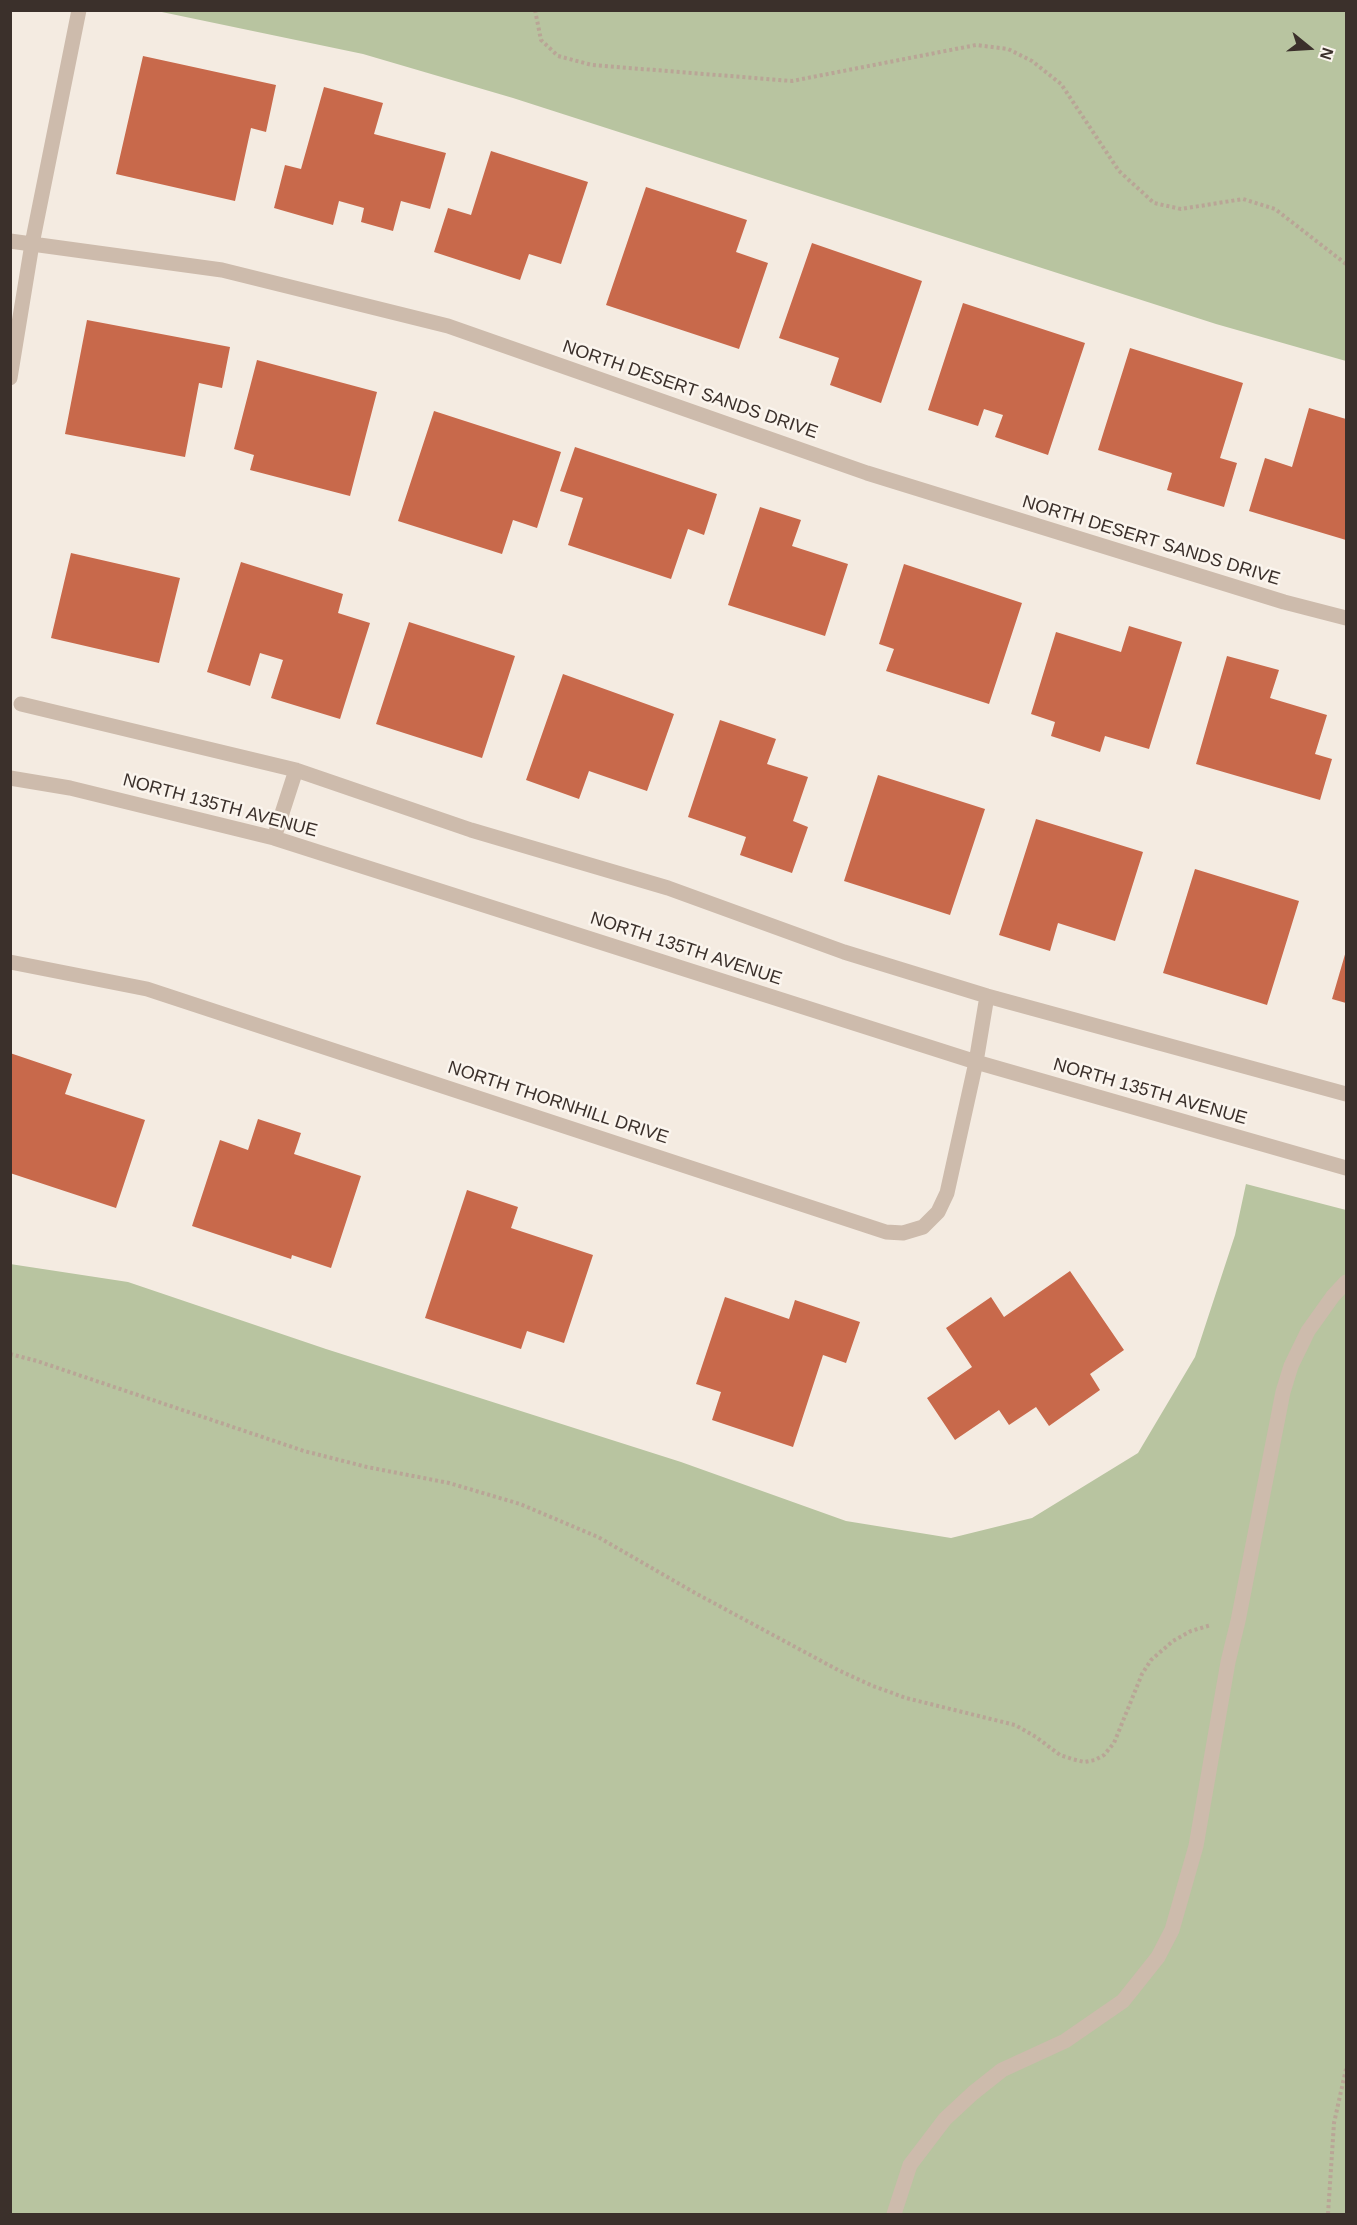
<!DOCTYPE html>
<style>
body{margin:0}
#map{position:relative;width:1357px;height:2225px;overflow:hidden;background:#f4ebe1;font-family:Helvetica,sans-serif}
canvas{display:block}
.frame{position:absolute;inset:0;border:12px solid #3b302b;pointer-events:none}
.north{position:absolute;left:1279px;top:18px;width:60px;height:60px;-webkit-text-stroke:4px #fbf5ee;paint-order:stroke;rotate:108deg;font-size:16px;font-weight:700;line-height:24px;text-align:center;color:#3b302b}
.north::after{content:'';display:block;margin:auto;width:21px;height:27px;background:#3b302b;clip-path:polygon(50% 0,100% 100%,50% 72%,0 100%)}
</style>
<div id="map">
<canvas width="1357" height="2225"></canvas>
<div class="frame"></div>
<div class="north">N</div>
</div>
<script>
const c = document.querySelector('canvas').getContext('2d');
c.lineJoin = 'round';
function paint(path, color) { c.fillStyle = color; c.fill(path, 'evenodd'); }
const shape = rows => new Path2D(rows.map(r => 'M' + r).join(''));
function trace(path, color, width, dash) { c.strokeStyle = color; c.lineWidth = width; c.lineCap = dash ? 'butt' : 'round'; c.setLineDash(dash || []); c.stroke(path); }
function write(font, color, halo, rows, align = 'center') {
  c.font = font + ' Helvetica,sans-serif'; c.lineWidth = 5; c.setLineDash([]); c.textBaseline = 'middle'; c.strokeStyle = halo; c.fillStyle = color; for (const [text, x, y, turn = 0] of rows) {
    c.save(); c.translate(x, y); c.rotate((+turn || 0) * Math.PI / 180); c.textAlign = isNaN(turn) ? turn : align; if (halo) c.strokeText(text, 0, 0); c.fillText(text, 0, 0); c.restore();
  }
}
const green = shape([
 [157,11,1346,11,1346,361,1216,324,513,98,363,54],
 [1246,1184,1346,1210,1346,2214,11,2214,10,1264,128,1282,326,1349,681,1462,846,1521,951,1538,1032,1518,1138,1453,1195,1357,1235,1235]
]);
const building = shape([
 [143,56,276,85,266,132,251,128,235,201,116,174],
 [324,87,383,103,374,134,446,153,430,209,401,201,393,231,361,222,364,208,339,201,333,225,274,208,285,165,301,169],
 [491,151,588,182,561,264,529,254,520,280,434,252,448,208,471,215],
 [646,187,747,220,736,252,768,263,739,349,606,305],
 [812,243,922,281,881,403,830,385,839,358,779,338],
 [963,303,1085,343,1048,455,995,437,1003,415,984,409,978,426,928,410],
 [87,320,230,347,222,388,199,383,185,457,65,434],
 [1130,348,1243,383,1220,458,1237,463,1224,507,1167,490,1172,473,1098,450],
 [257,360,377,392,350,496,250,470,254,455,234,449],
 [1309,408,1346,419,1346,540,1249,511,1265,458,1292,467],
 [434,411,561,452,537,528,513,520,502,554,398,521],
 [575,447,717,494,704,535,688,529,671,579,568,545,583,498,560,491],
 [760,507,801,520,792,546,848,564,825,636,728,605],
 [71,553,180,578,159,663,51,638],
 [241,562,343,594,338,613,370,623,340,719,271,698,283,660,260,653,250,686,207,672],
 [904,564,1022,603,989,704,886,671,894,649,879,644],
 [409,622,515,656,482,758,376,724],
 [1129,626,1182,642,1149,749,1105,736,1100,752,1051,736,1055,722,1031,714,1056,632,1121,652],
 [1227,656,1279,670,1270,698,1327,715,1315,754,1332,759,1320,800,1196,764],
 [563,674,674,714,647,791,589,771,579,799,526,780],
 [720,720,776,739,767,764,808,777,793,821,808,827,792,873,740,855,746,837,688,817],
 [878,775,985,809,950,915,844,881],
 [1036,819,1143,852,1115,941,1058,923,1050,951,999,935],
 [1195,869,1299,901,1267,1005,1163,973],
 [1346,951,1346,1003,1332,999],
 [10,1053,72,1074,65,1094,145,1120,116,1208,10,1173],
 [258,1119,301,1133,294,1154,361,1176,331,1268,292,1255,291,1259,192,1226,220,1140,248,1150],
 [467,1190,518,1207,511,1228,593,1255,564,1343,527,1331,521,1349,425,1318],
 [1070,1271,1124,1350,1090,1374,1100,1390,1049,1426,1036,1407,1009,1425,999,1410,955,1440,927,1398,972,1367,946,1328,991,1297,1004,1317],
 [725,1297,789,1319,795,1300,860,1322,846,1363,823,1355,793,1447,712,1420,721,1392,696,1384]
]);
const path = shape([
 [535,10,541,40,558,56,592,65,792,81,976,45,1008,49,1032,61,1061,84,1119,171,1154,203,1181,209,1243,199,1275,209,1346,264],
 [10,1354,37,1361,304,1451,367,1467,449,1483,520,1504,598,1537,697,1594,838,1670,873,1686,906,1698,1015,1725,1036,1737,1060,1755,1072,1759,1084,1762,1095,1760,1104,1755,1114,1743,1142,1674,1151,1660,1173,1641,1191,1631,1211,1625],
 [1328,2214,1334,2123,1346,2069]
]);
const minor = shape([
 [10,241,222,270,448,326,867,473,1284,602,1346,618],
 [10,378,32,244,79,10],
 [21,704,296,770,471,830,668,888,844,952,987,996,1346,1094],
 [10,778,70,788,274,838,976,1062,1346,1168],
 [274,838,296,770],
 [10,962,147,989,886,1232,903,1233,923,1227,938,1212,947,1193,976,1062,987,996],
 [894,2214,910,2165,945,2119,973,2093,1002,2070,1065,2041,1123,2001,1158,1957,1172,1930,1196,1846,1228,1662,1238,1621,1283,1392,1291,1366,1308,1331,1333,1296,1346,1282]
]);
const streetNames = [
 ["NORTH DESERT SANDS DRIVE",690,390,19],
 ["NORTH DESERT SANDS DRIVE",1151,541,17],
 ["NORTH 135TH AVENUE",220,806,15],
 ["NORTH 135TH AVENUE",686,949,18],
 ["NORTH 135TH AVENUE",1150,1092,16],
 ["NORTH THORNHILL DRIVE",558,1103,18]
];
paint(green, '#b8c4a0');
paint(building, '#c8694b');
trace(path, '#b9a596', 4, [3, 3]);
trace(minor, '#cdbbac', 15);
write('18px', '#3b302b', '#fbf5ee', streetNames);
</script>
